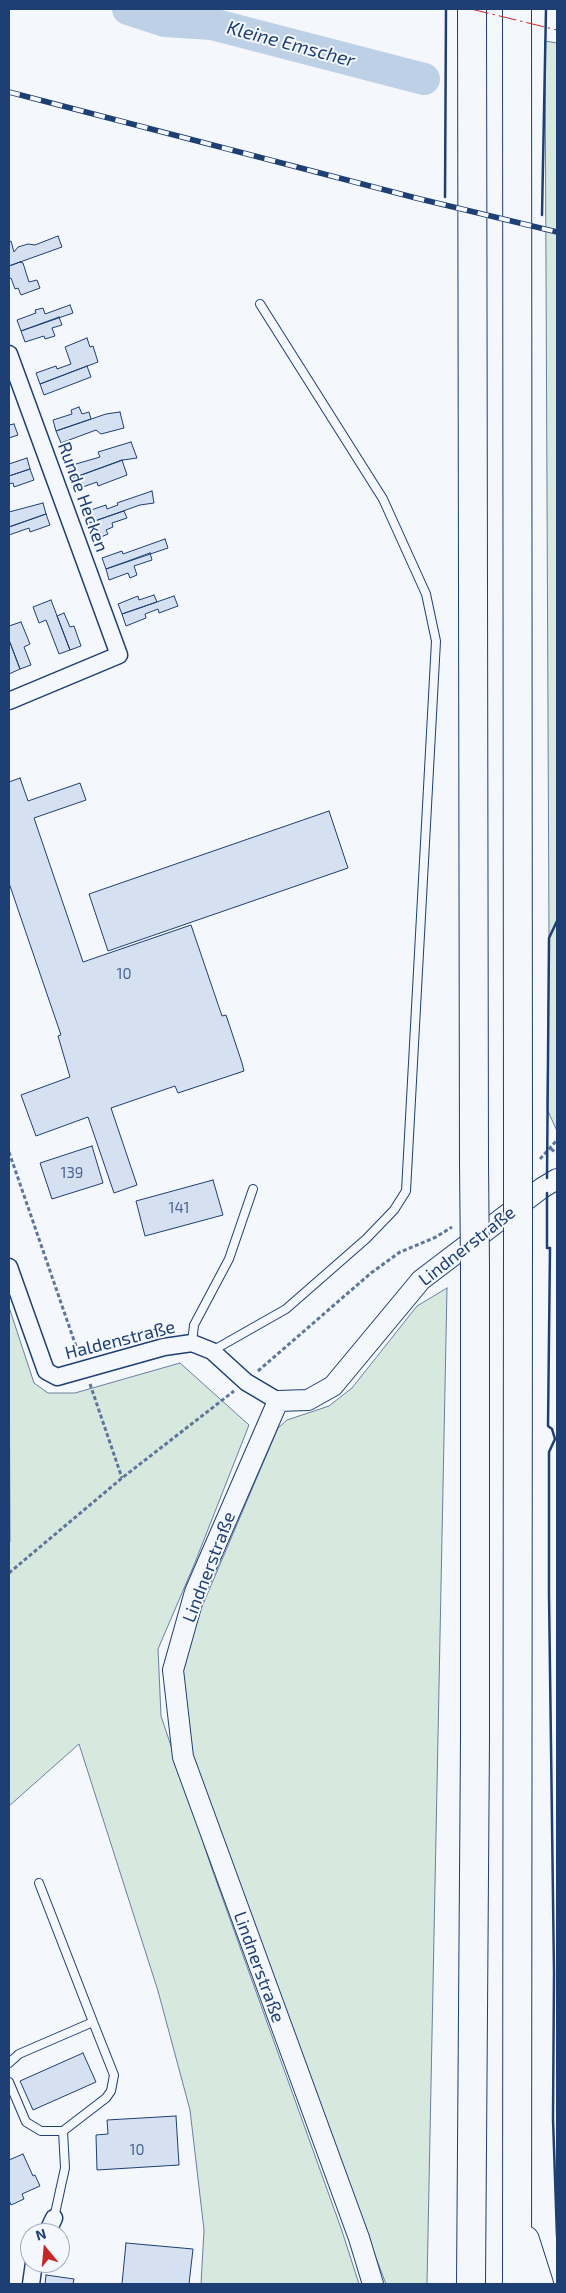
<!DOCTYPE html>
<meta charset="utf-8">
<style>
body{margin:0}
#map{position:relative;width:566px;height:2293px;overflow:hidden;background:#f4f7fb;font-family:"Exo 2",sans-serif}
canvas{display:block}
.frame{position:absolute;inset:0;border:10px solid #1d3f73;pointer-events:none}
.north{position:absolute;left:20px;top:2223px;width:50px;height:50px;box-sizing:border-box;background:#f4f7fb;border:1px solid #9eadc5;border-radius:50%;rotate:343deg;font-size:14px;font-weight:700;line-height:20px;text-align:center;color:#1d3f73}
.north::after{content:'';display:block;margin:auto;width:18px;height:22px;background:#c62828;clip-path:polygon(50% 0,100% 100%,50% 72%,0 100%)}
</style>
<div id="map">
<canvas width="566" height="2293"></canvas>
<div class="frame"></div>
<div class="north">N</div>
</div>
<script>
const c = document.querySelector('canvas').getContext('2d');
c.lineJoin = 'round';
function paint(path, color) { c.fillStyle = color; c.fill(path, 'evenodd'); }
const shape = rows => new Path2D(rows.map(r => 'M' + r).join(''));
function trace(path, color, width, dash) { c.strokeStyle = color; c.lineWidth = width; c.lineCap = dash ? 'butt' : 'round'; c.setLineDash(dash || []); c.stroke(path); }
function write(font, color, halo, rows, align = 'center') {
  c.font = font + ' "Exo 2",sans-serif'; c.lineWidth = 4; c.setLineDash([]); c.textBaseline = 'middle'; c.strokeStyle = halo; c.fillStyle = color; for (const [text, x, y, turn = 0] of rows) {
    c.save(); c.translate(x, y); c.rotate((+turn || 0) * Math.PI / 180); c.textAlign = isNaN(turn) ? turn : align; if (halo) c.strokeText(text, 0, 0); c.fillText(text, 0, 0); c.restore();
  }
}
const green = shape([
 [545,41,557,43,557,1131,547,1109,549,938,545,41],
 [447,1288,427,2284,386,2284,185,1757,175,1670,278,1428,287,1420,329,1406,352,1388,417,1306,447,1288],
 [9,1307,34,1383,48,1393,75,1393,180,1363,249,1425,194,1565,158,1649,161,1716,212,1869,342,2231,359,2284,201,2284,204,2230,190,2110,158,1991,79,1744,9,1806,9,1543,10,1542,9,1307]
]);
const river = shape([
 [128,9,165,21,212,24,424,79]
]);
const building = shape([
 [58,236,62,247,9,266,9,242,11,241,14,252,18,247,28,244,35,245,58,236],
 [20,262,23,263,29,282,37,280,40,288,21,295,18,288,15,289,11,278,9,279,9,266,20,262],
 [70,305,73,313,21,331,17,320,36,313,35,310,43,308,45,314,70,305],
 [59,317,62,325,52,328,55,336,45,339,44,336,25,342,21,331,59,317],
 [87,338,90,347,93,346,98,362,40,384,36,373,56,366,57,369,71,364,65,347,87,338],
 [87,366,91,377,44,395,40,384,87,366],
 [79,407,82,414,89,412,91,419,56,431,53,420,72,414,71,410,79,407],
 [120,412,124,428,101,434,96,430,61,443,56,431,106,414,120,412],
 [14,424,18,435,9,438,9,425,14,424],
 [131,442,137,458,123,460,73,478,69,466,100,457,98,452,131,442],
 [27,458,30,469,9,476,9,464,27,458],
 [122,460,127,475,98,486,97,482,77,489,73,478,122,460],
 [30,469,34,480,14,487,13,483,9,484,9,476,30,469],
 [152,491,154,503,140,505,89,523,85,512,106,505,107,509,118,505,117,503,152,491],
 [43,503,46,514,9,527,9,512,43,503],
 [124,511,127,518,112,523,113,527,106,530,108,534,101,537,100,532,93,534,89,523,124,511],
 [46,514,50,525,30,532,29,528,9,535,9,527,46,514],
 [165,539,168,548,106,569,102,558,122,551,123,554,165,539],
 [150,553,152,560,134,566,137,575,130,578,128,573,109,580,106,569,150,553],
 [154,595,157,602,122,614,118,604,138,596,139,600,154,595],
 [174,596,178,606,159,613,158,609,145,614,146,618,126,626,122,614,174,596],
 [51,600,70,650,59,654,46,620,39,623,33,607,51,600],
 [64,613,70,627,74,626,81,646,70,650,57,616,64,613],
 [21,622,30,644,24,647,31,665,20,669,9,640,9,626,21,622],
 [9,640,20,669,9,674,9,640],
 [20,778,28,801,80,783,86,800,34,818,83,962,191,925,222,1016,226,1015,242,1063,244,1071,178,1093,175,1086,111,1108,137,1185,114,1193,88,1117,36,1136,21,1095,70,1077,58,1036,61,1035,9,883,9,782,20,778],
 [329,811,348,868,108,951,89,894,329,811],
 [92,1146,103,1183,52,1199,40,1163,92,1146],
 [213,1180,223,1215,145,1236,136,1201,213,1180],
 [83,2053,96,2082,33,2110,20,2081,83,2053],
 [176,2116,179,2165,97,2170,96,2135,108,2134,107,2120,176,2116],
 [23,2154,33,2176,35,2175,40,2186,22,2194,24,2199,11,2205,9,2200,9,2160,23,2154],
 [126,2243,193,2249,189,2284,122,2284,126,2243],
 [46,2275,74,2279,73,2284,45,2284,46,2275]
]);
const path = shape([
 [551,1149,557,1153],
 [9,1152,79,1355],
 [540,1159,557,1140],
 [258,1371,371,1273,400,1252,436,1237,452,1227],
 [90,1384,122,1478],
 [9,1573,122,1478,234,1391]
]);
const service = shape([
 [192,1343,194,1325,229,1259,253,1189],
 [212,1351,286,1309,366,1239,394,1210,406,1191,436,641,426,594,383,499,260,304],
 [39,1883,93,2022],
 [9,2063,19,2054,93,2022,114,2075,111,2091,106,2098,63,2131,41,2131,26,2122,9,2082],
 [54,2218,65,2168,63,2131]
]);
const minor = shape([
 [9,354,119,655,9,701],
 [9,1267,46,1371,57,1377,164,1347,192,1343,212,1351,246,1382,278,1401],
 [47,2233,54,2218],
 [31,2284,34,2263]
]);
const tertiary = shape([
 [373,2284,359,2238,183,1757,173,1670,195,1592,278,1401,308,1400,333,1386,421,1280,542,1188,557,1179]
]);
const motorway = shape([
 [472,9,474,1164],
 [517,9,518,1131],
 [525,2240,539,2284],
 [471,2284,475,1738,475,1265],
 [517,2284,518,1232]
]);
const rail = shape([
 [9,92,416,198,557,232]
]);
const motorwayBridge = shape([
 [518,1131,518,1232],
 [474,1164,475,1265]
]);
const wall = shape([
 [445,197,446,9],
 [542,215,546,9],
 [547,1178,549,938,557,921],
 [547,1193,547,1248,550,1248,548,1426,552,1429,555,1439,549,1452,549,1594,554,1973,553,2119,557,2236]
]);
const power = shape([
 [471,9,557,30]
]);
const numberNames = [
 ["10",124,974],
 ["139",72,1173],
 ["141",179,1208],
 ["10",137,2150]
];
const streetNames = [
 ["Runde Hecken",83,497,70],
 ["Lindnerstraße",467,1246,-38],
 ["Haldenstraße",120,1340,-14],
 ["Lindnerstraße",209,1567,-69],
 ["Lindnerstraße",259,1967,70]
];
const waterNames = [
 ["Kleine Emscher",291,44,15]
];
paint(green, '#d7e8df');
trace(green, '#687fa3', 1);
trace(river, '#bed0e5', 32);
paint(building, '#d5e0f0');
trace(building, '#1d3f73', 1);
trace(service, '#1d3f73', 10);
trace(minor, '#1d3f73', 19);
trace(tertiary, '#1d3f73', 22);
trace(motorway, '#1d3f73', 30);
trace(path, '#5e769c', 3, [4, 2.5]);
trace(service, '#f4f7fb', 8);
trace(minor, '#f4f7fb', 16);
trace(tertiary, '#f4f7fb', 20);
trace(motorway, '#f4f7fb', 28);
trace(rail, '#1d3f73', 5.5);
trace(rail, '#f4f7fb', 4, [11]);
trace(motorwayBridge, '#1d3f73', 30, []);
trace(motorwayBridge, '#f4f7fb', 28);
trace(wall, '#1d3f73', 2.5);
trace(power, '#c62828', 1, [18, 4, 2.5, 4]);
write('15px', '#4b6792', null, numberNames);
write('18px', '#1d3f73', '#f4f7fb', streetNames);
write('italic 19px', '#1d3f73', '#f4f7fb', waterNames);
</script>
